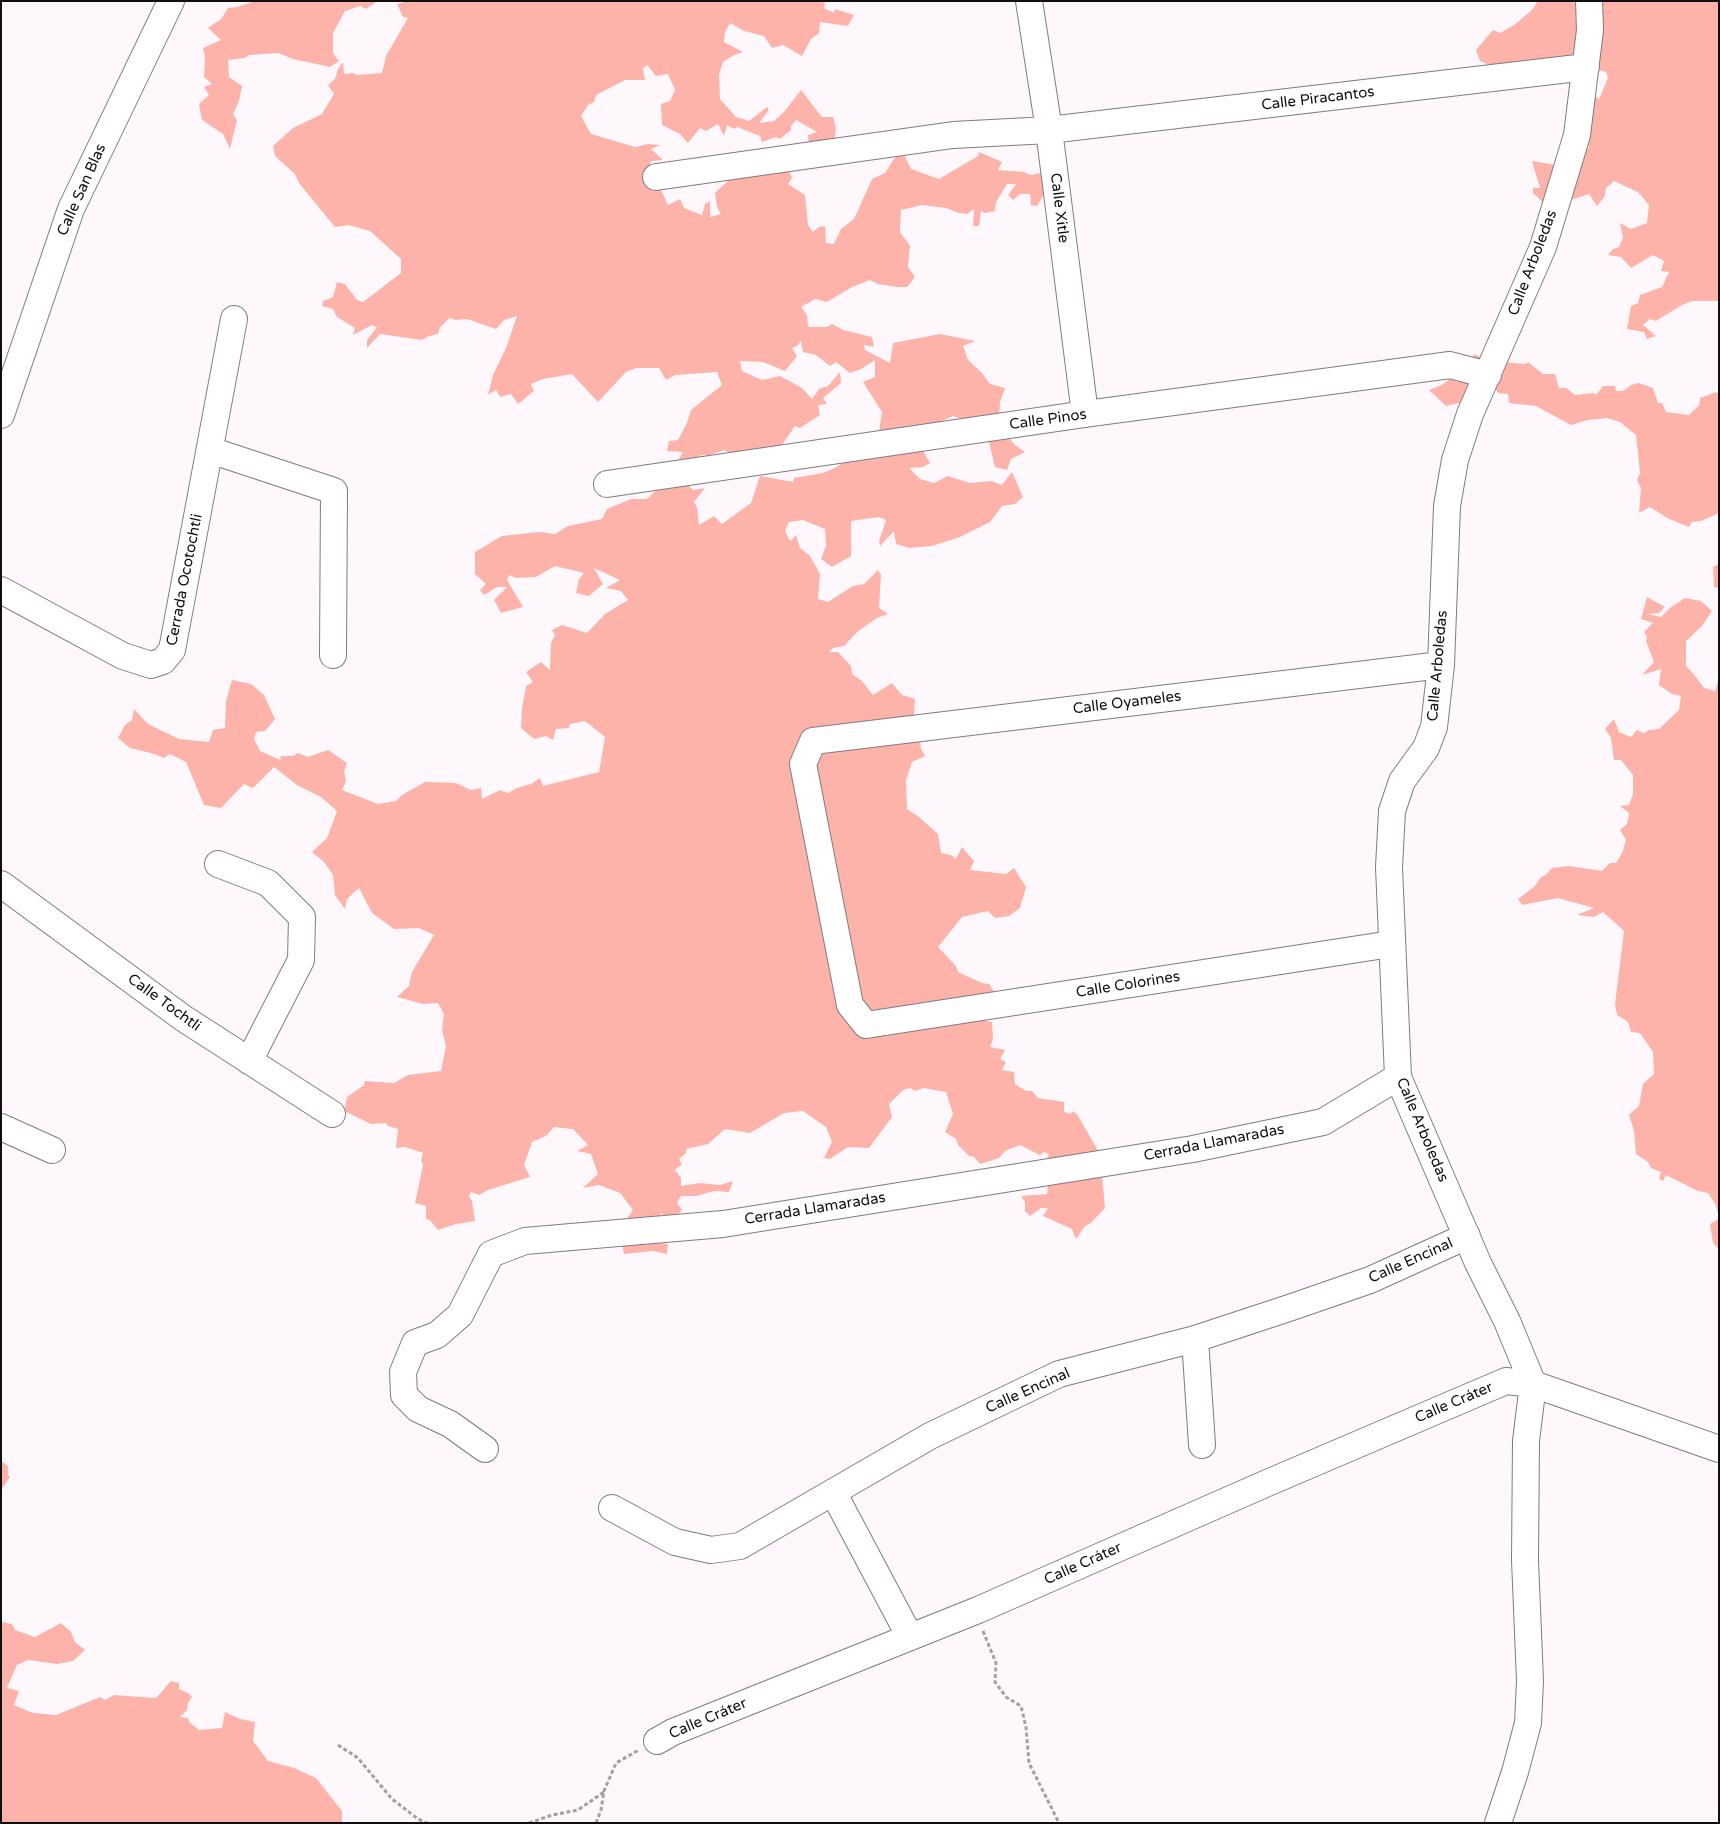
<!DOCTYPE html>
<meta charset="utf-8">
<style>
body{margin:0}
#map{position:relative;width:1720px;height:1824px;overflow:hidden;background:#fef8fc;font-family:"Varela Round",sans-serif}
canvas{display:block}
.frame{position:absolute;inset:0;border:2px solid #100e10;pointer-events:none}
</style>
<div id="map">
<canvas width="1720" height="1824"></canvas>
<div class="frame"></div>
</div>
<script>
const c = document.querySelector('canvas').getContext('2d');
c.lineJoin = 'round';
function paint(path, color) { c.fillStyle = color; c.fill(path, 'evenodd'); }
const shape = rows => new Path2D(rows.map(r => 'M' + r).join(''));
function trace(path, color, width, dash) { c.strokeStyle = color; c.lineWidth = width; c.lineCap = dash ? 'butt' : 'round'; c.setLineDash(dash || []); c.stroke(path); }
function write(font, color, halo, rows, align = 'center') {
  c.font = font + ' "Varela Round",sans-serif'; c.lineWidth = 4; c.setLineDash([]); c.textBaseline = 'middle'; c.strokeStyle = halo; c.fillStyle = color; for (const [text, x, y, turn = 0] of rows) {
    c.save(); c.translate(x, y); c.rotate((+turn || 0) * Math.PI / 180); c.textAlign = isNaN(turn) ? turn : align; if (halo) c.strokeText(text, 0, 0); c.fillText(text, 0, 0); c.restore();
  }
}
const forest = shape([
 [255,1,378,1,366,9,360,6,345,11,333,33,333,53,339,61,330,67,293,59,278,53,249,55,245,58,228,60,229,77,242,86,239,101,233,114,237,120,230,149,223,134,202,120,199,104,209,95,204,87,212,84,204,77,205,57,203,48,221,40,208,28,221,19,228,8,237,7],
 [408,1,825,1,824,8,834,13,835,9,854,15,848,26,820,22,819,33,811,39,802,56,783,45,772,48,764,36,744,31,730,23,725,32,724,42,743,52,734,55,723,62,719,75,720,99,736,117,749,121,767,107,769,110,759,123,774,121,784,112,801,90,822,117,833,117,836,128,834,144,828,162,821,167,807,157,809,148,808,135,817,132,796,120,791,126,791,130,780,139,776,137,762,142,760,136,737,127,734,129,727,125,724,136,718,124,706,131,700,128,688,143,680,134,662,125,661,104,670,101,675,90,668,74,656,76,647,65,643,68,645,80,625,80,596,95,594,102,588,105,581,116,591,134,635,147,648,144,660,145,651,149,663,160,651,161,650,166,668,205,680,199,684,208,702,215,705,204,710,201,710,217,721,214,717,207,715,193,731,178,787,165,792,178,788,184,805,195,808,225,813,232,819,227,825,226,826,243,834,244,841,229,854,219,872,179,885,173,894,159,902,150,911,169,939,179,978,156,979,152,1002,162,998,170,1024,172,1030,175,1041,173,1047,189,1037,206,1030,205,1031,202,1030,194,1020,194,1013,200,1008,195,1016,184,1007,184,996,202,995,211,985,213,981,211,979,226,973,226,974,209,967,214,959,213,946,208,922,205,901,210,900,232,910,246,908,267,915,277,907,287,897,287,878,284,870,280,852,287,827,302,815,299,801,307,807,315,808,327,827,327,832,324,843,330,872,337,874,347,864,345,865,350,890,363,893,343,940,334,975,341,963,346,968,360,982,373,990,384,1005,388,1000,402,999,419,1007,436,1015,445,1025,452,1011,459,1007,470,995,467,988,438,975,424,953,416,942,421,940,427,921,447,930,463,923,467,909,468,920,479,934,483,948,476,970,483,991,481,1002,485,1012,472,1023,497,1015,504,1002,506,990,522,960,537,932,546,909,548,896,544,894,531,880,546,879,541,886,520,879,517,851,521,851,556,832,567,821,559,826,546,825,529,803,520,789,522,785,531,790,541,796,535,800,548,810,556,820,574,818,599,828,602,853,586,864,584,878,570,881,575,879,608,888,614,877,618,857,632,844,646,833,648,829,652,838,652,851,666,852,674,862,681,873,695,892,683,902,695,915,699,913,729,920,740,921,749,925,756,912,762,906,780,907,809,919,817,938,834,941,853,951,855,956,859,962,847,974,861,970,870,1006,874,1014,868,1026,887,1020,908,1009,916,995,918,988,911,962,917,938,947,956,966,958,972,982,983,989,984,996,994,983,1020,992,1022,993,1039,990,1047,1005,1050,1000,1059,1006,1062,1002,1070,1014,1072,1015,1084,1026,1091,1032,1091,1038,1098,1064,1102,1064,1112,1071,1114,1072,1111,1077,1114,1100,1154,1105,1208,1091,1223,1085,1226,1076,1239,1072,1229,1043,1216,1048,1208,1041,1208,1030,1216,1025,1211,1025,1202,1021,1196,1047,1194,1050,1167,1046,1161,1049,1154,1044,1152,1040,1155,1020,1145,1005,1151,999,1158,980,1164,974,1157,969,1156,958,1145,956,1139,945,1132,953,1114,946,1092,924,1088,915,1091,910,1088,903,1090,889,1104,892,1117,869,1148,848,1147,830,1159,824,1158,832,1142,826,1127,803,1111,784,1113,750,1133,725,1129,708,1144,686,1149,686,1153,679,1159,682,1164,675,1170,681,1178,681,1186,700,1183,720,1185,733,1181,729,1192,714,1191,696,1196,681,1196,677,1203,682,1210,669,1224,664,1219,662,1213,656,1220,656,1228,658,1243,668,1244,667,1254,653,1251,624,1254,619,1229,633,1210,620,1193,599,1185,583,1188,598,1174,591,1154,577,1151,588,1145,573,1129,554,1127,546,1136,532,1142,524,1165,530,1177,488,1190,479,1195,471,1192,469,1196,472,1201,475,1221,456,1224,438,1230,430,1220,426,1219,426,1206,415,1203,423,1165,421,1160,423,1153,405,1147,396,1148,398,1129,388,1126,386,1123,371,1124,344,1111,347,1097,364,1085,365,1081,394,1083,408,1075,441,1071,446,1046,442,1030,444,1014,438,1003,423,1004,397,997,409,986,412,972,434,935,419,928,394,929,372,913,359,888,347,899,345,909,335,895,333,875,324,862,312,852,327,838,337,811,321,797,297,785,274,767,253,788,244,784,221,808,204,805,186,762,170,754,164,758,151,753,130,748,118,738,125,725,132,720,134,709,148,724,179,739,209,742,213,730,225,728,226,701,232,680,251,684,264,695,275,719,265,731,256,732,254,739,260,751,280,760,281,756,293,756,298,753,308,757,328,750,347,763,344,772,346,781,342,790,378,804,396,801,402,795,425,782,456,783,471,790,481,788,482,799,500,790,508,793,517,788,531,784,540,778,543,786,599,772,605,737,585,721,570,724,569,728,556,729,553,740,546,736,534,739,521,728,522,709,526,686,533,682,526,672,541,662,550,670,551,643,555,635,552,630,562,625,587,633,605,614,628,600,621,591,606,588,620,580,594,568,603,584,589,596,576,593,579,579,584,573,555,566,536,577,516,578,509,575,507,580,523,607,501,613,494,600,507,587,497,587,484,595,480,590,486,584,475,574,475,552,502,536,539,532,555,534,568,526,602,519,607,509,631,499,647,499,669,478,678,474,693,490,705,488,694,502,697,507,699,525,714,516,722,524,751,503,760,476,793,482,794,478,823,473,835,468,857,453,879,432,882,412,863,382,875,377,875,360,861,369,850,373,836,362,830,366,816,355,803,352,801,341,797,346,792,348,797,356,785,371,763,362,740,361,742,371,762,380,780,376,802,388,812,399,819,389,828,386,840,372,841,383,823,398,827,404,818,405,820,415,800,428,795,426,782,445,734,455,724,450,710,455,701,455,693,461,679,459,683,452,667,451,669,441,678,440,687,423,691,410,722,385,717,372,675,375,666,380,659,368,636,368,626,372,598,402,572,374,543,379,531,384,534,391,518,404,511,394,500,397,496,390,488,395,493,375,506,348,517,316,504,320,496,329,467,319,455,320,450,318,440,327,438,334,429,336,422,340,380,334,367,348,367,340,377,327,372,325,353,335,355,328,337,317,333,309,322,306,323,301,333,297,337,282,345,284,357,300,363,302,401,273,401,259,370,231,348,225,335,227,299,183,295,174,275,156,273,146,293,128,322,114,334,94,328,85,335,79,338,69,343,62,344,74,353,73,357,75,382,73,386,56,408,18,403,17,397,4],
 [1538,1,1719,1,1719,301,1692,301,1682,305,1656,321,1650,319,1643,325,1656,336,1647,339,1644,332,1627,329,1631,306,1638,303,1640,295,1662,287,1669,272,1661,271,1664,261,1653,255,1631,268,1621,257,1608,255,1613,249,1619,247,1623,238,1620,223,1631,229,1647,223,1649,205,1638,192,1614,181,1606,188,1605,196,1597,206,1589,194,1568,201,1544,225,1537,215,1547,206,1533,193,1533,188,1540,188,1532,161,1562,166,1583,148,1589,148,1587,140,1589,92,1599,99,1608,78,1606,72,1570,63,1502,70,1480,61,1476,50,1493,30,1500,33,1514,25,1532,10],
 [1474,354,1488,361,1526,364,1528,362,1543,374,1555,374,1559,388,1566,388,1575,395,1593,393,1596,395,1603,386,1615,386,1616,391,1623,391,1631,385,1639,383,1653,388,1658,403,1662,403,1666,412,1689,415,1699,405,1700,398,1716,392,1719,394,1719,513,1701,521,1692,522,1689,527,1669,519,1650,507,1639,513,1641,488,1637,480,1640,473,1636,435,1620,422,1607,418,1588,420,1571,425,1536,406,1509,403,1508,394,1498,393,1494,386,1468,401,1446,406,1429,390,1442,385,1453,376,1456,382,1463,378],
 [1719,564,1719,588,1714,587,1713,567],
 [1647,597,1665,607,1659,613,1648,614,1661,617,1671,607,1685,598,1701,601,1712,611,1702,626,1686,641,1686,666,1692,672,1704,688,1715,691,1719,678,1719,1217,1716,1205,1708,1193,1698,1191,1666,1175,1663,1181,1659,1179,1661,1172,1651,1168,1648,1162,1636,1154,1634,1131,1629,1115,1639,1106,1643,1084,1654,1074,1653,1052,1640,1033,1631,1032,1628,1022,1617,1015,1615,1004,1624,931,1603,912,1594,917,1577,915,1594,908,1558,898,1522,905,1518,899,1534,887,1541,877,1546,875,1552,868,1569,866,1602,871,1610,863,1616,863,1623,851,1626,840,1620,830,1627,824,1629,813,1620,806,1629,805,1633,794,1633,775,1621,760,1614,760,1611,738,1605,729,1614,719,1619,732,1631,737,1637,730,1644,733,1649,730,1659,729,1679,710,1681,696,1672,694,1659,685,1661,669,1642,675,1654,662,1646,641,1647,637,1644,632,1653,623,1641,619],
 [1719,1219,1719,1249,1713,1243,1710,1224],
 [1,1461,8,1466,8,1475,10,1477,1,1490],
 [1,1622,12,1624,15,1630,35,1637,61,1623,71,1632,75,1642,85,1650,73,1661,57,1664,28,1660,17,1665,7,1688,19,1691,14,1705,33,1713,56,1715,100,1697,105,1700,114,1695,156,1698,171,1681,179,1683,179,1689,188,1693,192,1697,188,1703,187,1710,180,1717,188,1718,190,1723,199,1730,222,1728,225,1712,240,1719,255,1722,253,1741,268,1761,294,1768,316,1778,342,1811,342,1823,1,1823]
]);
const path = shape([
 [983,1631,996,1663,995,1682,1006,1697,1021,1706,1026,1727,1029,1763,1059,1823],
 [338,1745,358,1758,392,1799,418,1819,427,1823],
 [529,1823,552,1815,578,1810,604,1792],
 [596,1823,601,1810,604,1791,616,1763,639,1750]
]);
const minor = shape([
 [1029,1,1049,130,1085,414],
 [656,177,953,135,1049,130,1586,67],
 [1,415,71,209,171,1],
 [210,450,334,491,333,655],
 [607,484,1085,414,1450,365,1488,375],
 [1,590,123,656,151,665,163,661,172,650,234,319],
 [218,864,268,883,302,917,301,960,249,1061],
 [1,884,183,1018,332,1114],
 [1391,944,866,1025,850,1005,803,764,813,741,1441,665],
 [1,1127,52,1150],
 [1195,1339,1202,1445],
 [485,1449,450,1424,418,1409,404,1395,403,1372,415,1343,437,1335,460,1315,491,1254,525,1241,723,1224,1193,1149,1323,1122,1398,1077],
 [833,1492,910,1637],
 [612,1508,675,1542,711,1550,740,1546,930,1436,1059,1374,1195,1339,1292,1307,1370,1280,1467,1236],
 [657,1741,673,1732,978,1610,1265,1484,1506,1381,1533,1384,1719,1449],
 [1498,1823,1515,1772,1528,1723,1530,1681,1525,1560,1526,1441,1533,1384,1507,1321,1478,1263,1398,1077,1389,867,1392,811,1402,781,1426,748,1434,727,1441,665,1447,506,1455,460,1470,414,1543,247,1577,135,1590,30,1589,1]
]);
const streetNames = [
 ["Calle Piracantos",1318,99,-7],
 ["Calle San Blas",82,190,-66],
 ["Calle Xitle",1059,208,83],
 ["Calle Arboledas",1533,263,-69],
 ["Calle Pinos",1048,420,-8],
 ["Cerrada Ocotochtli",185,580,-79],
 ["Calle Arboledas",1438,666,-85],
 ["Calle Oyameles",1127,703,-7],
 ["Calle Colorines",1128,985,-9],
 ["Calle Tochtli",164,1003,36],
 ["Calle Arboledas",1422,1130,67],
 ["Cerrada Llamaradas",1214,1143,-11],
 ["Cerrada Llamaradas",815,1209,-9],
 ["Calle Encinal",1411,1261,-24],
 ["Calle Encinal",1028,1391,-24],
 ["Calle Cráter",1454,1403,-23],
 ["Calle Cráter",1083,1564,-24],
 ["Calle Cráter",708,1719,-23]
];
paint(forest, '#fdb3aa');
trace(minor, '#817b7f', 28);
trace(path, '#a39fa2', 3, [4, 2.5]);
trace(minor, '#fff', 26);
write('15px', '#100e10', '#fff', streetNames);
</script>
